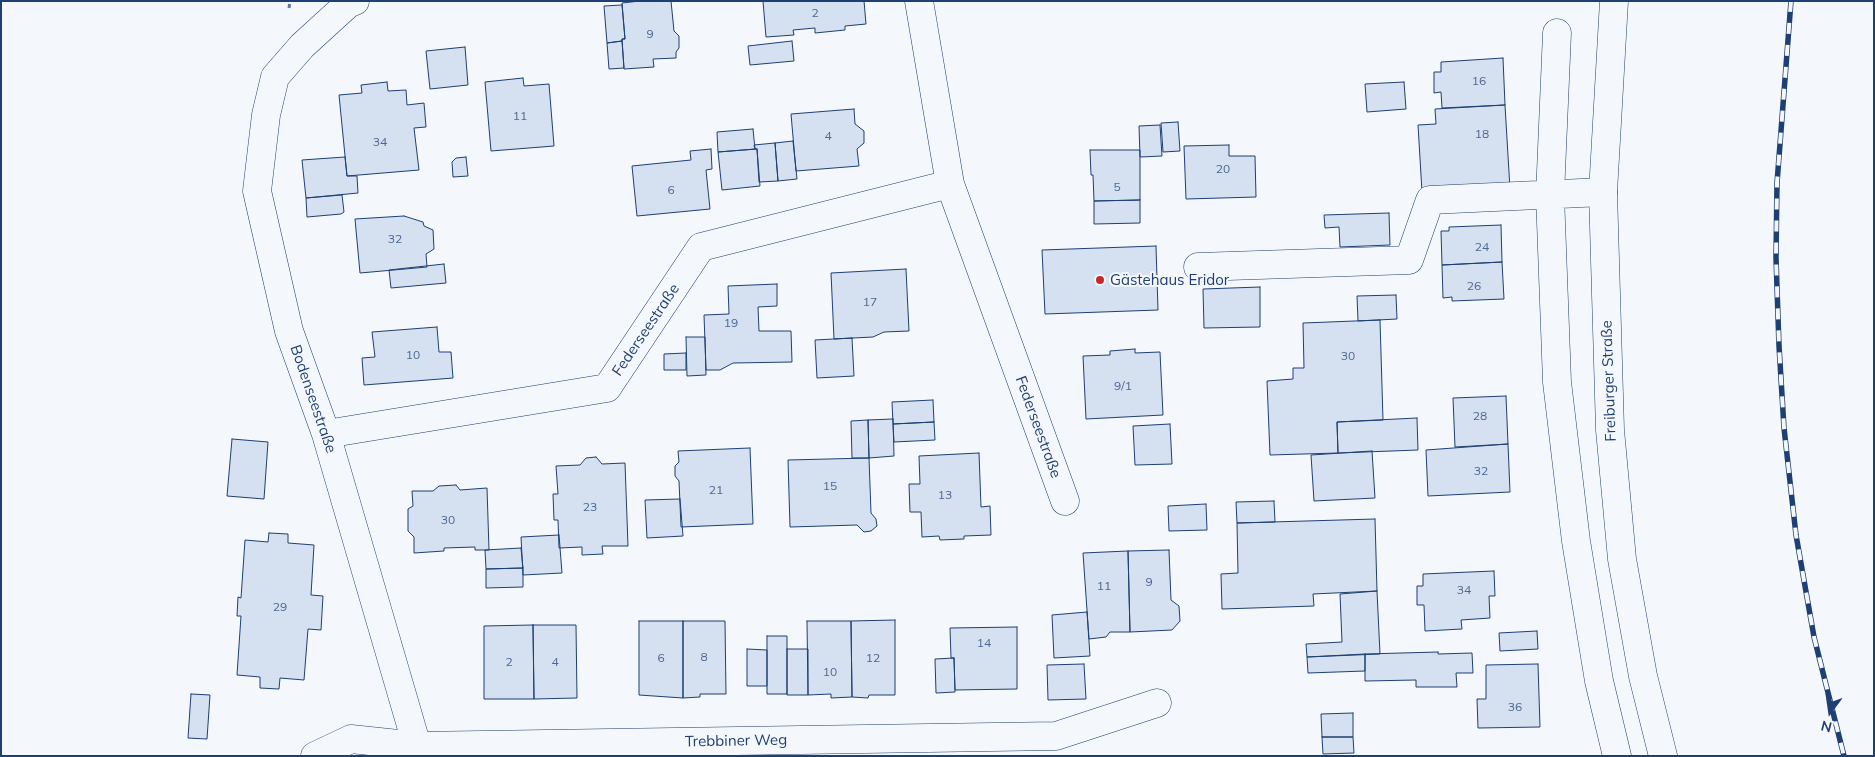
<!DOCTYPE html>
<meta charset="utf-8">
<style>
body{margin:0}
#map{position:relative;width:1875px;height:757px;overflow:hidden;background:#f4f7fb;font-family:Mulish,sans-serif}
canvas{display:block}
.frame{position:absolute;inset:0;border:2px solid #1d3f73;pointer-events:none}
.north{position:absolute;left:1805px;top:687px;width:50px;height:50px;-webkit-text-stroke:4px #f4f7fb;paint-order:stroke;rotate:194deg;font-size:14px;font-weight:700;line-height:20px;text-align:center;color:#1d3f73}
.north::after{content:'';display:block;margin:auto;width:18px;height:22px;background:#1d3f73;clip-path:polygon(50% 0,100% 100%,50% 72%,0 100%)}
</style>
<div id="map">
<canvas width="1875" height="757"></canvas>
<div class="frame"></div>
<div class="north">N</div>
</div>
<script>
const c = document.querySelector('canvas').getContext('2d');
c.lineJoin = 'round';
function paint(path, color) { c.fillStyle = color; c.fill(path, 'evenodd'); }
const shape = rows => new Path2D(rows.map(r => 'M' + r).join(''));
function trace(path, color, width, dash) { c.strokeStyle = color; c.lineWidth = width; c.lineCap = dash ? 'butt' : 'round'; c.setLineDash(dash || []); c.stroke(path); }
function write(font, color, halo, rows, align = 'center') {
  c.font = font + ' Mulish,sans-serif'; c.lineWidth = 4; c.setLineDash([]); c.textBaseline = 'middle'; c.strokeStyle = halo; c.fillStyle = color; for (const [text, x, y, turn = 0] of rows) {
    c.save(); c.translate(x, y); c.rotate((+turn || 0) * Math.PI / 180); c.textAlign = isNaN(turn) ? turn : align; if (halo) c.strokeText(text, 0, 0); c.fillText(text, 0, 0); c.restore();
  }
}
const building = shape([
 [640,1,671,1,674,31,679,36,679,48,676,52,676,58,653,59,654,67,624,69,622,39,625,39,622,3,640,1],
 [763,1,864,1,866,24,845,26,845,30,815,33,815,28,793,30,794,35,766,37,763,1],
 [622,5,625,39,622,39,622,41,607,43,604,6,622,5],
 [622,41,624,68,609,69,607,43,622,41],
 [792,41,794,61,750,65,748,46,792,41],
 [465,47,468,85,430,89,426,51,465,47],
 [1503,58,1505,105,1442,108,1441,92,1434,93,1434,72,1441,72,1441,62,1503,58],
 [523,78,524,86,549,84,554,146,491,151,485,82,523,78],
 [387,82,388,91,406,90,407,105,424,103,426,127,414,128,419,170,347,176,339,95,362,93,361,85,387,82],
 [1404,82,1406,109,1367,112,1365,84,1404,82],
 [1505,105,1510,189,1422,192,1418,125,1436,124,1435,109,1505,105],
 [854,109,855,124,864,131,864,143,857,149,859,166,796,171,791,114,854,109],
 [1178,122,1180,151,1163,152,1161,123,1178,122],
 [1160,125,1162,156,1140,157,1139,126,1160,125],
 [753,129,755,149,718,152,717,132,753,129],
 [793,141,797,179,778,181,775,143,793,141],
 [775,143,778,181,759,182,757,149,755,149,754,145,775,143],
 [1229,145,1229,156,1255,156,1256,197,1186,199,1184,146,1229,145],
 [711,149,712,169,706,170,710,209,637,216,632,166,691,160,690,151,711,149],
 [757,149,760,186,722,190,718,152,757,149],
 [1090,150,1140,150,1140,200,1094,201,1093,175,1091,175,1090,150],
 [345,157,347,176,357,176,358,193,306,198,302,160,345,157],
 [466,157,468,176,453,177,452,162,456,158,466,157],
 [342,195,344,212,341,214,307,217,306,198,342,195],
 [1140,200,1140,223,1094,224,1094,201,1140,200],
 [1389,213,1390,245,1340,247,1339,227,1325,228,1324,215,1389,213],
 [404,216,423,222,424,226,433,230,434,249,426,254,427,267,360,273,355,219,404,216],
 [1501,225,1502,262,1442,265,1441,231,1449,231,1449,227,1501,225],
 [1156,246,1158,310,1045,314,1042,250,1156,246],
 [1502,262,1504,299,1452,301,1452,297,1443,298,1442,265,1502,262],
 [444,264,446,283,391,288,389,270,444,264],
 [906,269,909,331,884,332,873,337,834,339,831,273,906,269],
 [777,284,777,306,758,307,759,331,791,331,792,362,733,363,720,370,706,370,704,315,729,314,728,286,777,284],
 [1260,287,1260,327,1204,328,1203,289,1260,287],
 [1396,295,1397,319,1358,321,1357,296,1396,295],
 [1380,320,1383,420,1337,422,1338,453,1270,455,1267,381,1293,379,1293,368,1304,368,1303,323,1380,320],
 [437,327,439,352,451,352,453,378,364,385,362,358,375,357,372,332,437,327],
 [686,337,705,337,706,375,687,376,686,337],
 [852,338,854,376,817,378,815,340,852,338],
 [1135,349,1135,353,1160,352,1163,415,1086,419,1083,356,1110,355,1110,351,1135,349],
 [686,353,686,370,664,370,664,354,686,353],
 [1506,396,1508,444,1455,447,1453,398,1506,396],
 [933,400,934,422,893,424,892,402,933,400],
 [1417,418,1418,450,1338,453,1337,422,1417,418],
 [893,419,894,456,869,458,868,420,893,419],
 [868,420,869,458,852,458,851,421,868,420],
 [934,422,935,440,894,442,893,424,934,422],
 [1170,424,1172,464,1135,465,1133,426,1170,424],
 [232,439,268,442,264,499,227,496,232,439],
 [1508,444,1510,492,1428,496,1426,450,1508,444],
 [750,448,753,524,681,527,679,481,675,476,675,466,679,462,678,451,750,448],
 [1372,451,1375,498,1314,501,1311,455,1372,451],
 [979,453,981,507,990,506,991,535,964,536,964,539,940,540,939,536,922,537,921,512,910,512,909,484,920,484,919,456,979,453],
 [596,457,602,464,625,463,628,546,602,546,603,554,582,555,582,547,559,548,558,520,554,520,553,494,558,494,556,466,580,465,586,458,596,457],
 [869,458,871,513,876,519,877,526,871,531,864,532,857,525,790,527,788,460,869,458],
 [456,485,460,490,487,488,489,550,475,550,475,547,444,548,444,551,414,553,414,537,408,531,408,509,413,506,412,491,433,491,439,486,456,485],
 [680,499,683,536,647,538,645,500,680,499],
 [1274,501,1275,522,1237,523,1236,502,1274,501],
 [1206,504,1207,530,1169,531,1168,506,1206,504],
 [1375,519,1377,591,1313,594,1314,606,1222,609,1221,574,1238,573,1237,523,1375,519],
 [269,533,288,534,288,543,314,545,311,595,323,596,321,630,308,629,304,680,280,678,279,689,260,688,260,677,237,675,241,616,237,616,238,597,241,598,245,540,268,542,269,533],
 [559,535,562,573,523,575,521,537,559,535],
 [521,548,523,568,486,569,485,550,521,548],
 [1169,550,1171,600,1179,606,1180,621,1172,630,1130,632,1128,551,1169,550],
 [1128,551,1130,632,1110,632,1106,637,1089,639,1083,553,1128,551],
 [523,568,523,587,486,588,486,569,523,568],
 [1494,571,1495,596,1489,596,1490,618,1461,620,1462,629,1425,631,1424,605,1417,605,1417,586,1423,586,1423,574,1494,571],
 [1377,591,1380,654,1307,657,1306,644,1342,642,1340,594,1377,591],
 [1087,612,1090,656,1054,658,1052,615,1087,612],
 [895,620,895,695,869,695,868,698,852,697,851,621,895,620],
 [639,621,683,621,683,698,639,695,639,621],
 [683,621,725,621,726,694,700,694,700,697,683,698,683,621],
 [807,621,851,621,852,697,831,698,831,694,808,695,807,621],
 [533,625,576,625,577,698,534,699,533,625],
 [533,625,534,699,484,699,484,626,533,625],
 [1017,627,1017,689,955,690,954,658,951,658,950,628,1017,627],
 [1537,631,1538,649,1500,651,1499,633,1537,631],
 [767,636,787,636,787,694,767,694,767,636],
 [747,649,767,650,767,686,747,686,747,649],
 [787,649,808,649,808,695,787,695,787,649],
 [1438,652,1438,654,1472,653,1473,673,1456,673,1457,687,1416,687,1416,680,1365,681,1365,654,1438,652],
 [1365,654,1365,671,1308,673,1307,657,1365,654],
 [954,658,955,692,936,693,935,659,954,658],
 [1084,664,1086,699,1048,700,1047,665,1084,664],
 [1538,664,1540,727,1478,728,1477,699,1486,699,1486,665,1538,664],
 [191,694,210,695,207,739,188,738,191,694],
 [1353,713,1353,737,1322,737,1321,714,1353,713],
 [1322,737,1353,737,1354,753,1323,754,1322,737]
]);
const path = shape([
 [289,8,290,1]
]);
const minor = shape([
 [355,1,348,4,302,46,275,77,266,115,257,191,289,331,326,434,417,746,418,756],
 [919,1,950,184,1065,501],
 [1557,33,1550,195,1557,382,1576,541,1599,681,1617,756],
 [1198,267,1409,260,1430,200,1603,192],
 [326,434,607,388,701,247,950,184],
 [315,756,351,739,417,746,1056,736,1157,703]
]);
const major = shape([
 [1614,1,1603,192,1610,430,1622,559,1643,676,1663,756]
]);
const rail = shape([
 [1791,1,1777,183,1776,258,1779,346,1784,428,1796,535,1814,637,1844,756]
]);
const markers = [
 [1100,280,5,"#c62828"]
];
const numberNames = [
 ["2",815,13],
 ["9",650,34],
 ["16",1479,81],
 ["11",520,116],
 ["18",1482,134],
 ["4",828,136],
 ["34",380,142],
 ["20",1223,169],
 ["5",1117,187],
 ["6",671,190],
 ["32",395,239],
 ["24",1482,247],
 ["26",1474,286],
 ["17",870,302],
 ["19",731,323],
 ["10",413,355],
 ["30",1348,356],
 ["9/1",1123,386],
 ["28",1480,416],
 ["32",1481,471],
 ["15",830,486],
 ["21",716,490],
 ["13",945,495],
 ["23",590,507],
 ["30",448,520],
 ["9",1149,582],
 ["11",1104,586],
 ["34",1464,590],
 ["29",280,607],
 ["14",984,643],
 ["8",704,657],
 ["6",661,658],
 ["12",873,658],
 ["2",509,662],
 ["4",555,662],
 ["10",830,672],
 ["36",1515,707]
];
const poiNames = [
 ["Gästehaus Eridor",1110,280]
];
const streetNames = [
 ["Federseestraße",646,330,-56],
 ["Freiburger Straße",1609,381,-92],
 ["Bodenseestraße",313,399,71],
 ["Federseestraße",1038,427,70],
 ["Trebbiner Weg",736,741,-1]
];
paint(building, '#d5e0f0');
trace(building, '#1d3f73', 1);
trace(minor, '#1d3f73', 29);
trace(major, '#1d3f73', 29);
trace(path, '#5e769c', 3, [4, 2.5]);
trace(minor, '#f4f7fb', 28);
trace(major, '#f4f7fb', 28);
trace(rail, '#1d3f73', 5.5);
trace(rail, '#f4f7fb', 4, [11]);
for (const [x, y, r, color] of markers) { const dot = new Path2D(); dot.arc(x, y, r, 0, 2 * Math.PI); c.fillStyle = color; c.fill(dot); trace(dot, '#f4f7fb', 2); }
write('12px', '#4b6792', null, numberNames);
write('15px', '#1d3f73', '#f4f7fb', poiNames, 'left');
write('15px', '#1d3f73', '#f4f7fb', streetNames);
</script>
